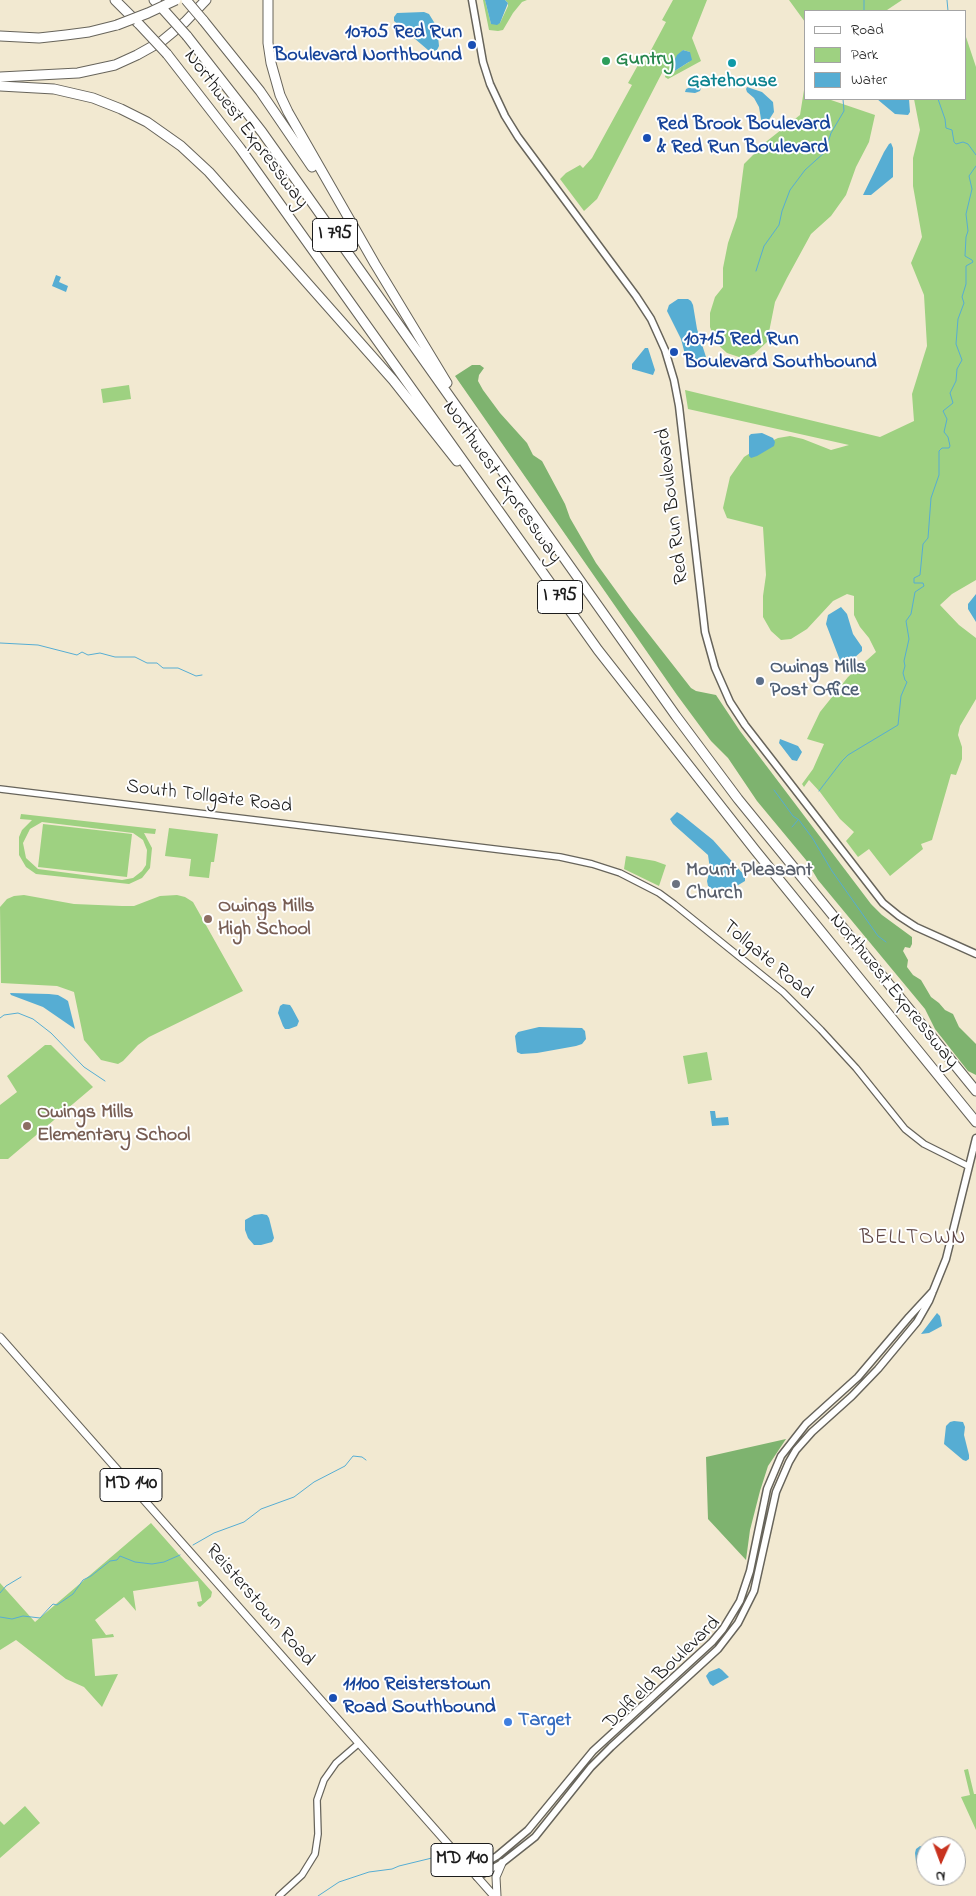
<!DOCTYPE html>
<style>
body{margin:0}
#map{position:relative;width:976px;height:1896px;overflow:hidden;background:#f2e9d1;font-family:"Indie Flower",sans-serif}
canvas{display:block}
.legend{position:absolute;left:804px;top:10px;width:162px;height:90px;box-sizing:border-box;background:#fff;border:1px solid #a4a4a4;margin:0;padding:6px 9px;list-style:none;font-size:15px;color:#1c1c1c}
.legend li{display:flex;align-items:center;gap:10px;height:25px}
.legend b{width:25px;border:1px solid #a4a4a4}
.north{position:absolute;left:916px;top:1836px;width:50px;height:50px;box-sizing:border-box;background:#fff;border:1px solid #a4a4a4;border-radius:50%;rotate:182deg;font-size:14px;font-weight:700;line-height:20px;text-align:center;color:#1c1c1c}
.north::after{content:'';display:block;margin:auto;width:18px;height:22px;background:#c8321e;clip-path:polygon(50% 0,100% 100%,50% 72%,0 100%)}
</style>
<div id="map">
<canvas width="976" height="1896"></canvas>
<ul class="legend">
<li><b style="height:6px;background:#fff"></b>Road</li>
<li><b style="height:14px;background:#9ed181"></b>Park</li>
<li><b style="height:14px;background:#56add3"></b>Water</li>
</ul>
<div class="north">N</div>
</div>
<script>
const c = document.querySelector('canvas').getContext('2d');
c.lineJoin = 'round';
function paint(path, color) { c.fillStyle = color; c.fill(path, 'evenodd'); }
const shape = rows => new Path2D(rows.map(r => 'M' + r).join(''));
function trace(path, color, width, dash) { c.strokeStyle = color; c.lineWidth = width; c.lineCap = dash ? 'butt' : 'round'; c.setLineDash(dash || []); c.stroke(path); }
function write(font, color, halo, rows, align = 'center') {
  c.font = font + ' "Indie Flower",sans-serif'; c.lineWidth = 4; c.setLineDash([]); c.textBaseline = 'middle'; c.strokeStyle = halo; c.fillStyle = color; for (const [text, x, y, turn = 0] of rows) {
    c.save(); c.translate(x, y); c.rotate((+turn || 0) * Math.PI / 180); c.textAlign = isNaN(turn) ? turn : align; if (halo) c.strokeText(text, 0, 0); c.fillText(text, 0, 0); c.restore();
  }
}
const green = shape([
 [483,0,485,0,491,24,500,23,508,6,508,3,505,0,527,0,522,2,513,13,503,30,498,31,489,30],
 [673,0,707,0,692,38,701,61,668,79,665,77,666,69,664,69,597,199,584,211,560,179,566,173,580,165,583,168,592,158,632,85,628,83,638,65,642,67,666,22,662,20],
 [683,50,690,52,689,62,670,74,671,67],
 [789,0,902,0,887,10,882,11,805,11,805,22],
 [965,34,976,67,976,580,952,594,940,605,959,625,976,638,976,699,960,726,958,735,962,747,962,759,956,775,951,774,932,840,921,844,923,849,890,876,869,849,858,857,846,841,854,832,840,819,820,792,809,780,804,787,802,784,813,769,824,744,807,739,820,712,848,677,876,652,869,638,860,627,854,615,854,596,847,594,833,601,807,629,791,639,781,640,771,631,763,617,763,596,766,575,763,527,727,518,723,508,730,477,744,457,761,446,778,438,790,436,803,439,831,450,849,445,688,409,685,390,880,437,914,421,912,394,927,346,924,295,911,263,922,237,913,186,913,158,920,130,914,99,965,99],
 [804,90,805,99,828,99,875,115,869,142,856,167,846,195,831,216,811,234,787,278,775,302,767,342,754,354,742,358,727,353,716,343,710,327,710,313,715,297,723,287,723,268,728,243,737,217,744,164,767,141,800,115],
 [129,385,131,399,103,403,101,389],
 [21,814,156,829,155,834,144,833,152,848,150,868,142,878,129,884,36,874,26,867,19,855,19,837,22,830,32,820,20,819],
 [42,822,133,833,143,840,147,850,146,865,142,871,133,878,122,880,38,869,26,858,23,843,30,829],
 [43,824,132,834,127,877,38,867],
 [169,828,218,834,214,862,211,862,209,878,189,876,191,859,165,856],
 [626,856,655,861,666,865,659,886,624,869],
 [24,895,74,904,122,906,134,906,160,896,177,895,185,897,193,902,243,991,149,1037,138,1045,123,1061,118,1064,101,1060,84,1040,74,992,57,986,1,983,0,907,7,899,14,896],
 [45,1045,51,1045,93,1087,8,1159,0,1159,0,1105,17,1092,7,1076],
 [707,1052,712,1080,688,1084,683,1056],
 [151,1523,212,1592,211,1597,200,1607,198,1606,197,1602,202,1601,198,1581,133,1591,136,1611,124,1597,95,1620,106,1635,113,1634,114,1637,92,1639,95,1676,118,1674,102,1707,84,1687,66,1679,16,1640,0,1650,0,1583,35,1622],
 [968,1769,974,1794,976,1794,976,1830,961,1797,970,1795,964,1770],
 [25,1806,40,1823,0,1858,0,1821,4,1825]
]);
const forest = shape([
 [472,365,480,365,484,368,479,375,478,381,483,390,500,413,527,443,533,455,542,461,565,504,570,518,596,563,630,610,691,688,696,691,716,695,740,731,871,904,882,915,912,937,912,944,910,948,905,947,903,951,908,960,907,967,913,975,921,980,931,997,939,1003,945,1010,953,1014,959,1027,976,1044,976,1075,968,1071,935,1029,925,1009,818,880,806,860,757,801,728,758,711,741,677,695,455,376],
 [786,1439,768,1466,760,1491,750,1530,746,1560,708,1519,706,1457]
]);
const water = shape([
 [485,0,505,0,508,3,500,23,497,25,491,24],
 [424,12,429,14,437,27,439,46,437,50,434,51,428,50,394,21,394,17,397,13],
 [683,50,690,52,692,60,670,74,671,67,677,55],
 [697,84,702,85,700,91,695,93,685,92,686,89],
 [747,87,762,92,773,102,774,112,765,126,762,125,759,107,754,98,747,92,746,89],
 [877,99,909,99,910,112,908,115,895,114],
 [891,143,893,148,893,177,871,195,863,195,884,152,889,144],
 [56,275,61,277,59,282,68,286,66,292,52,286],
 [678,299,688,299,691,301,693,305,697,329,706,357,700,360,698,364,689,364,687,362,681,339,667,311,669,305],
 [645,348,648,348,655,370,653,375,632,369,632,364],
 [762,433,773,438,775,442,774,446,757,456,751,458,749,456,749,436,751,434],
 [976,594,976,622,968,609,968,604],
 [841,607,847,614,853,634,862,647,862,651,846,665,841,663,826,624,828,615],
 [780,739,798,746,802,752,797,761,792,760,779,743],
 [677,812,682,815,713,840,745,876,745,881,735,887,723,890,714,890,708,886,707,881,710,869,708,855,673,824,670,819],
 [10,993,49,994,58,995,65,999,68,1001,75,1029,43,1007,11,995],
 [283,1004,290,1005,292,1008,299,1021,297,1026,289,1029,285,1029,283,1026,278,1013,280,1006],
 [539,1027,582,1028,585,1031,586,1039,582,1044,576,1046,537,1053,521,1054,517,1052,515,1036,518,1032],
 [710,1111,715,1111,716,1118,728,1117,729,1125,712,1126],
 [262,1214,267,1215,269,1218,274,1238,272,1242,261,1245,254,1245,248,1238,245,1230,245,1220,254,1215],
 [937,1313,940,1316,942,1326,929,1333,921,1334],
 [954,1421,963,1422,965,1427,964,1435,969,1455,969,1459,966,1461,963,1460,944,1444,946,1426,950,1422],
 [719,1668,722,1670,729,1677,713,1686,710,1684,706,1676,709,1672],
 [920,1846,926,1847,926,1876,936,1876,933,1879,927,1880,916,1862,915,1853,916,1849]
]);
const stream = shape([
 [947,0,948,11],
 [864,11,864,0],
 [938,99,945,119,946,128,952,130,954,142,956,144,963,142,968,144,976,155],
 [756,271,764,246,779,225,782,211,790,190,805,170,825,152,831,133,844,111,843,99],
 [0,643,38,645,77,655,82,652,88,655,100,653,115,657,135,657,147,663,157,663,163,668,178,668,196,676,202,675],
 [774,790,793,816,799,820,813,839,832,871,878,936,886,942],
 [819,791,842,761,848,755,898,725,901,696,907,682,905,680,903,673,905,666,904,661,909,639,906,621,911,614,915,592,924,586,923,583,914,583,914,578,920,575,923,544,928,538,931,498,939,475,939,451,942,448,949,448,950,446,948,437,944,432,947,419,943,411,953,403,950,393,956,381,957,369,962,360,956,344,958,319,964,303,962,297,966,284,966,266,973,262,972,260,965,256,966,237,968,231,966,214,972,189,969,176,976,166],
 [792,827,798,820],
 [0,1018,4,1015,18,1013,33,1019,51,1033,84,1067,105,1081],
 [193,1545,214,1533,244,1522,261,1509,294,1497,314,1482,345,1466,353,1456,362,1457,366,1460],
 [0,1593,6,1586,21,1577],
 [0,1617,12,1619,23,1616,40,1618,50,1607,53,1604,57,1605,73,1594,83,1580,91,1576,110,1561,117,1560,120,1556,135,1562,152,1564,164,1562,180,1555],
 [318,1896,339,1882,369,1872,392,1869,399,1866,436,1857]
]);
const tertiary = shape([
 [0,789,560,857,592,864,620,873,659,893,674,904,783,992,821,1030,856,1068,905,1129,924,1144,968,1166],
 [279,1896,302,1875,315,1854,318,1834,317,1800,324,1780,336,1763,358,1744]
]);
const secondary = shape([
 [472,0,483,62,490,84,505,116,518,137,636,296,651,319,665,350,674,380,679,406,705,632,715,668,730,702,745,725,883,903,899,916,916,927,976,954],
 [472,1871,497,1856,528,1830,593,1751,712,1642,723,1629,740,1601,750,1571,767,1489,781,1456,806,1424,858,1377,909,1317,933,1291],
 [477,1877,502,1863,535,1837,591,1767,611,1747,718,1649,738,1623,754,1591,776,1492,789,1462,796,1450,812,1432,852,1396,878,1369,917,1322,929,1301,946,1259,976,1138]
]);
const primary = shape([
 [0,1337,494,1896],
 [497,1896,496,1877,502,1863]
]);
const motorway = shape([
 [115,0,138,23],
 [154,0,161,7],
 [268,0,268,43,271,63,280,95,288,112,375,264,447,383],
 [203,20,260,91,312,167],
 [0,36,39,38,66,35,89,32,117,25],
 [187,36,262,132,676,716,738,799,976,1091],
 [167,54,240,148,598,650,755,850,976,1122],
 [0,77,78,73,115,65,137,55,162,41,185,22,206,0],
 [0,86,54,89,93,98,121,109,147,122,181,146,209,172,393,380,457,461]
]);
const motorwayBridge = shape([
 [186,0,203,20],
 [161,7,187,36],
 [139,24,167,54],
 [117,25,148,13,176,0]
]);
const markers = [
 [472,45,5,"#1a4fb4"],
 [606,61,5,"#2e9e5b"],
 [732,63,5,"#0f9aa8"],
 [647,138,5,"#1a4fb4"],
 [674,352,5,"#1a4fb4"],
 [760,681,5,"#5c6f8a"],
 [676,884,5,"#6b7280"],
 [208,919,5,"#8d6e63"],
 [27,1126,5,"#8d6e63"],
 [333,1698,5,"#1a4fb4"],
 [508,1722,5,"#3f7fe0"]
];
const shields = [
 [335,235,45],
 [560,597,45],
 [131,1485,62],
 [462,1860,62]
];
const shieldNames = [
 ["I 795",335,235],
 ["I 795",560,597],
 ["MD 140",131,1485],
 ["MD 140",462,1860]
];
const transitNames = [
 ["10705 Red Run",462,34,"right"],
 ["Boulevard Northbound",462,57,"right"],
 ["Red Brook Boulevard",657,126],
 ["& Red Run Boulevard",657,149],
 ["10715 Red Run",684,341],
 ["Boulevard Southbound",684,364],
 ["11100 Reisterstown",343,1686],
 ["Road Southbound",343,1709]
];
const leisureNames = [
 ["Guntry",616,61]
];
const cultureNames = [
 ["Gatehouse",732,83]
];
const streetNames = [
 ["Northwest Expressway",245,130,53],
 ["Northwest Expressway",501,483,55],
 ["Red Run Boulevard",674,506,-97],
 ["South Tollgate Road",209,798,7],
 ["Tollgate Road",767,961,40],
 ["Northwest Expressway",893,992,51],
 ["Reisterstown Road",259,1606,49],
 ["Dolfield Boulevard",663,1674,-44]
];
const serviceNames = [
 ["Owings Mills",770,669],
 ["Post Office",770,692]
];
const worshipNames = [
 ["Mount Pleasant",686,872],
 ["Church",686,895]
];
const educationNames = [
 ["Owings Mills",218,908],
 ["High School",218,931],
 ["Owings Mills",37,1114],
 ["Elementary School",37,1137]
];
const shopNames = [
 ["Target",518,1722]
];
const neighbourhoodNames = [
 ["BELLTOWN",913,1240]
];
paint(green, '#9ed181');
paint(forest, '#7eb36f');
paint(water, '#56add3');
trace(stream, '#56add3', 1);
trace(tertiary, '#67645b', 8);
trace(secondary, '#67645b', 9);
trace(primary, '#67645b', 9);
trace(motorway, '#67645b', 11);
trace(tertiary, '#fff', 5.5);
trace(secondary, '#fff', 6);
trace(primary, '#fff', 7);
trace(motorway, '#fff', 9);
trace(motorwayBridge, '#67645b', 11, []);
trace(motorwayBridge, '#fff', 9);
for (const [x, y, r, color] of markers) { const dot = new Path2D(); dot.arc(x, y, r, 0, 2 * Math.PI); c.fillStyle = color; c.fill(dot); trace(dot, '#fff', 2); }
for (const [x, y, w] of shields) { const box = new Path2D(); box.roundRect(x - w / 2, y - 16.5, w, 33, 4); c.fillStyle = '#fff'; c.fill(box); trace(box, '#1c1c1c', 1); }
write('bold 19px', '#1c1c1c', null, shieldNames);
write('bold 20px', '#164399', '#fff', transitNames, 'left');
write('bold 20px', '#27864d', '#fff', leisureNames, 'left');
write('bold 20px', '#0d838f', '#fff', cultureNames);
write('20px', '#1c1c1c', '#fff', streetNames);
write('bold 20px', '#4e5e75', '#fff', serviceNames, 'left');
write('bold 20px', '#5b616d', '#fff', worshipNames, 'left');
write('bold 20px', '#785e54', '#fff', educationNames, 'left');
write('bold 20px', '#366cbe', '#fff', shopNames, 'left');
c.letterSpacing = '1px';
write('21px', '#5f4746', '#fff', neighbourhoodNames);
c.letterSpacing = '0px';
</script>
